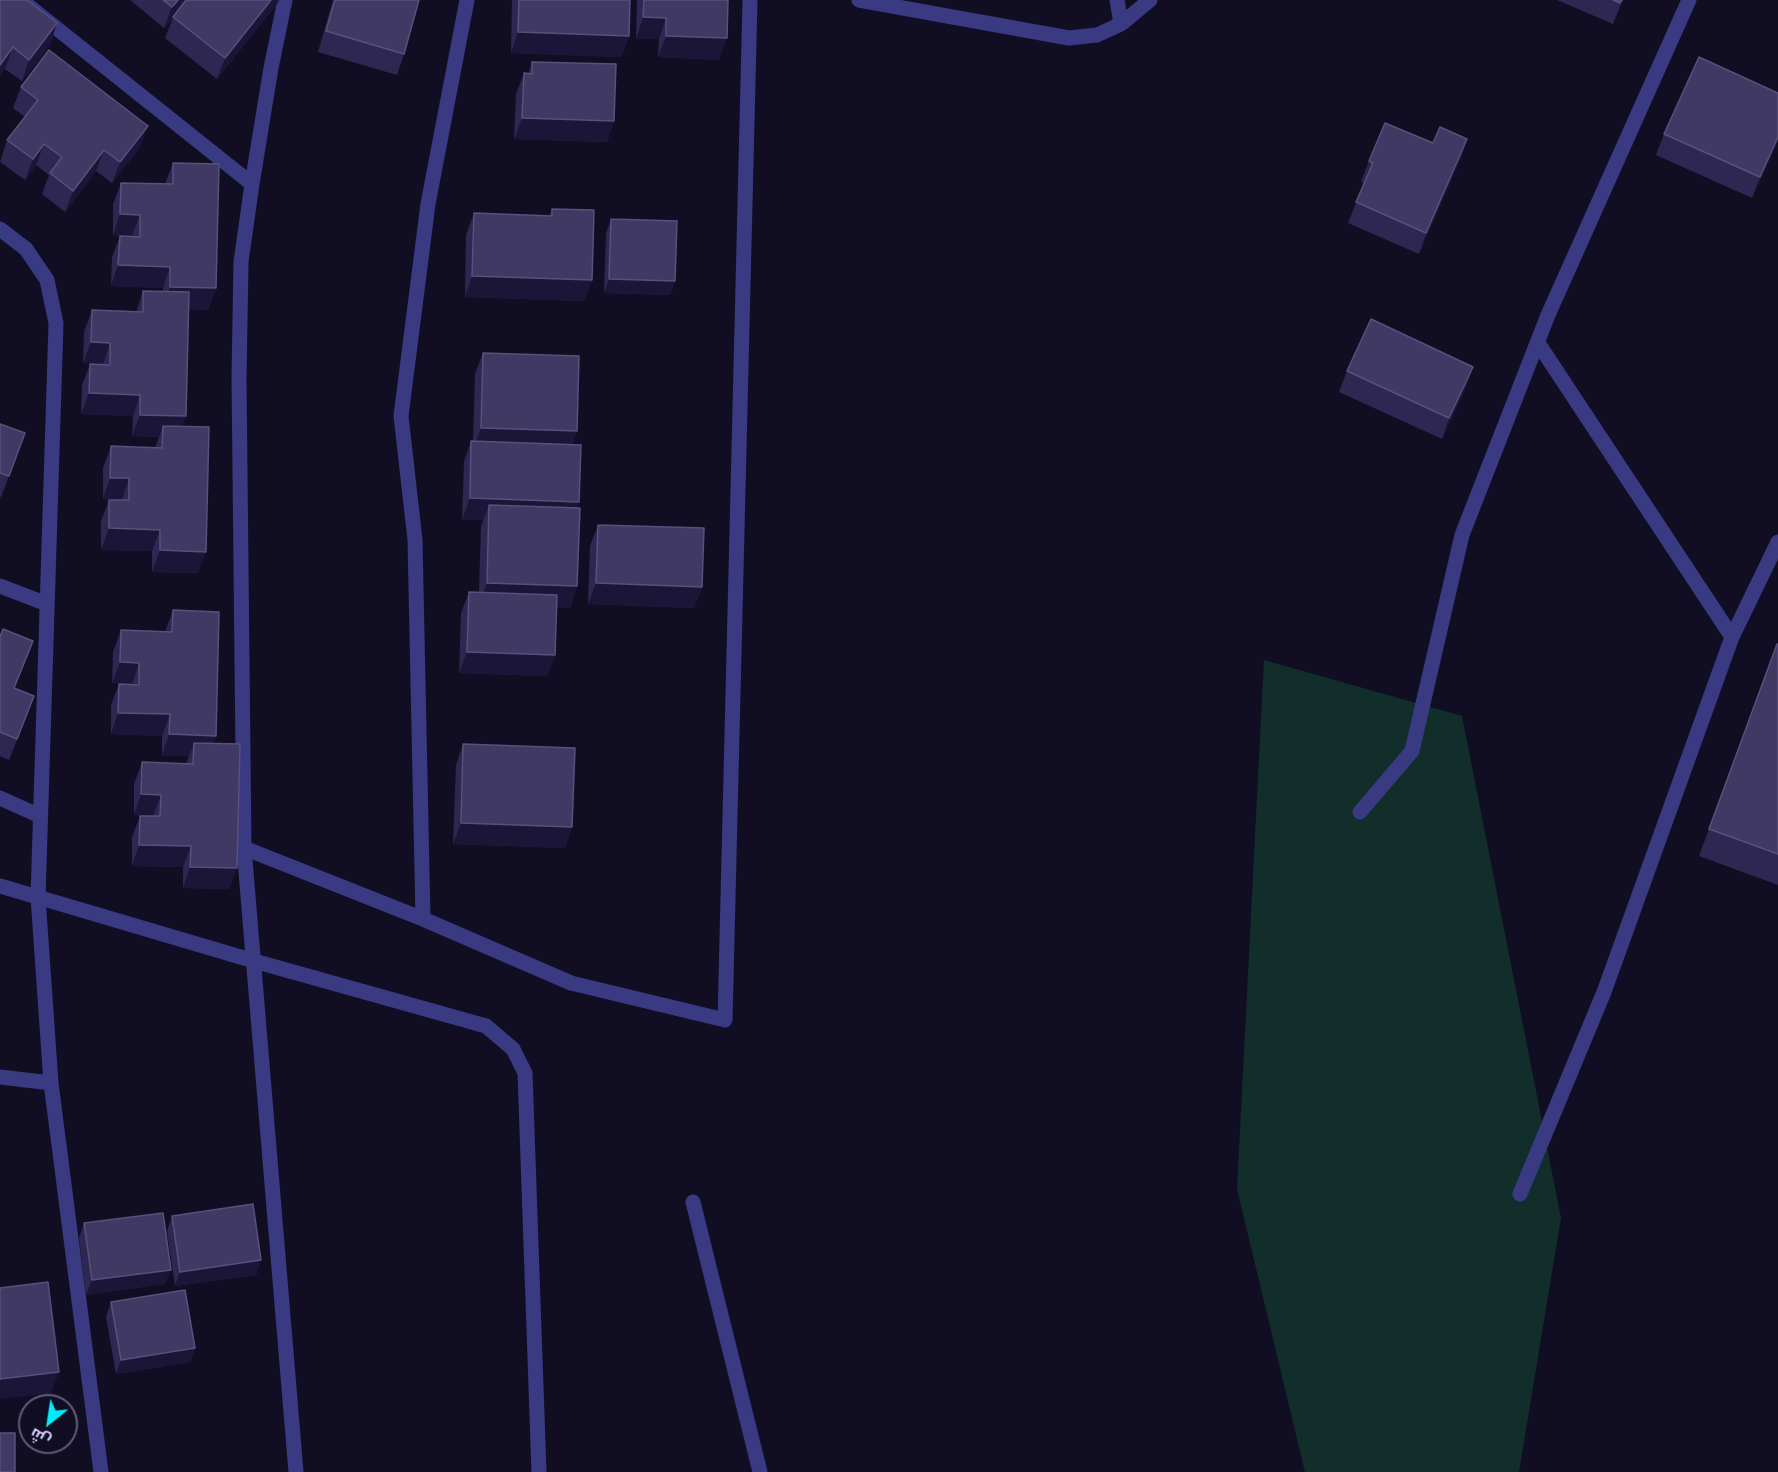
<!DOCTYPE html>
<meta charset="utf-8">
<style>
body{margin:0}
#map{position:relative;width:1778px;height:1472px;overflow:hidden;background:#110e24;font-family:Quicksand,Cairo,sans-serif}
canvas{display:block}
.north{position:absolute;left:18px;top:1394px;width:60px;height:60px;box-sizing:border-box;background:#110e24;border:2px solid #5f5c7c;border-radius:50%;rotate:210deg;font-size:16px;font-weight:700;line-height:24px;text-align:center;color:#d4d1ff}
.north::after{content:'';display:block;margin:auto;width:21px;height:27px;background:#01ecfa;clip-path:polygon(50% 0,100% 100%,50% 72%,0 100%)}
</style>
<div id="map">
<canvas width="1778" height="1472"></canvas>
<div class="north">ش</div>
</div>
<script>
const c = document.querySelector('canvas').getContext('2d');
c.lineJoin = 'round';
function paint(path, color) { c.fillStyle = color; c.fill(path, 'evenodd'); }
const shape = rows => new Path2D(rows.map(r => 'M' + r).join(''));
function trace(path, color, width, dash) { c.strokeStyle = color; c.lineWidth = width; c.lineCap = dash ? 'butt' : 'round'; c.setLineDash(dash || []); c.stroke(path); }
const green = shape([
 [1264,660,1462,716,1561,1218,1519,1472,1305,1472,1237,1189]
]);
const minor = shape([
 [21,0,252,184],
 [285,0,271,68,252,184,241,262,239,378,244,848,296,1472],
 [859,0,1069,38,1097,35,1121,24,1150,0],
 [1117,0,1121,24],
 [0,229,26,249,47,280,56,323,38,897,51,1083,101,1472],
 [1538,343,1732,637],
 [0,586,47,604],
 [0,798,40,816],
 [1360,812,1412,751,1462,535,1548,315,1689,0],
 [244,848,423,919,571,983,725,1020,750,0],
 [0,886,254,961,486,1026,513,1049,525,1073,539,1472],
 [423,919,415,540,401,416,428,204,467,0],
 [0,1077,51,1083],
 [1520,1194,1604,992,1732,637,1778,542],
 [693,1202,760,1472]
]);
const wall = shape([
 [0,0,57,23,50,45,22,81,5,69],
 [130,0,279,0,277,4,217,79,165,38,173,18,164,28],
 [333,0,419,0,404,54,397,75,318,52],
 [512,0,630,0,629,36,621,57,511,53],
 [637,0,728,0,719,60,658,57,659,39,636,39],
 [1557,0,1623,0,1613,24],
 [532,62,614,121,607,142,514,139,516,94,524,73,528,74],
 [21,87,140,147,112,183,96,171,65,212,42,194,49,175,36,165,25,180,0,162,7,140,25,117,13,108],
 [1664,134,1778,141,1752,198,1656,155],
 [1467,139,1460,160,1419,254,1348,223,1364,183,1361,182,1369,161,1433,143],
 [173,163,216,288,208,310,189,309,182,427,198,573,152,572,152,551,101,550,101,521,109,500,122,500,103,499,103,468,111,446,155,448,159,437,132,436,133,416,81,414,82,385,90,364,103,364,83,363,84,332,92,310,136,312,143,291,163,291,163,288,111,286,112,257,120,236,132,237,113,236,113,204,121,183,165,184],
 [552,209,592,280,584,301,465,297,466,235,474,213,549,216],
 [611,219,675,281,670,295,604,293,606,233],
 [483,353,577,431,572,445,577,508,577,586,570,608,556,607,555,655,547,676,459,673,461,613,469,592,479,592,481,526,483,520,462,520,464,462,471,441,473,441,475,374],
 [1347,371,1466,388,1442,439,1339,392],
 [0,424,25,433,1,497,0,497],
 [598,525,702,587,694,608,588,604,590,546],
 [173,610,216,736,213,743,237,868,229,889,183,888,183,867,132,866,132,837,140,816,153,816,134,815,134,784,142,762,186,764,189,756,162,756,162,736,111,734,111,705,119,684,132,684,112,683,113,652,121,630,165,632],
 [0,637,33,641,14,688,26,717,9,760,0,756],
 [1777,644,1778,644,1778,885,1699,856],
 [463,744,572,827,565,848,453,844,456,765],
 [172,1216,261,1260,256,1275,175,1286,167,1231],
 [84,1223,165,1284,86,1295,79,1238],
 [111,1302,195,1348,190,1362,116,1374,106,1317]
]);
const shadedWall = shape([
 [178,0,187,0,164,28,172,7],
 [271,0,279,0,277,4,217,79,225,58],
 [1622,0,1623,0,1613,24],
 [643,17,666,18,659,39,636,39],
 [57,23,50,45,22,81,29,60],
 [518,32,629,36,621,57,511,53],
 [666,36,727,38,719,60,658,57],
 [13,47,5,69,0,76,0,65],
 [522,118,614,121,607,142,514,139],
 [148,126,140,147,112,183,120,162],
 [1778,137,1778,141,1752,198,1760,177],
 [1467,139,1460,160,1419,254,1426,233],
 [44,144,36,165,25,180,33,159],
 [104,150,96,171,65,212,73,191],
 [120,214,140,215,132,236,113,236],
 [118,265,170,267,163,288,111,286],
 [472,276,592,280,584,301,465,297],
 [609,279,675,281,670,295,604,293],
 [170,287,216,288,208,310,162,308],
 [91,342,110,343,103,364,83,363],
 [1473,367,1466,388,1442,439,1449,418],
 [89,393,140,395,133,416,81,414],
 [140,415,186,416,179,437,163,426,159,437,132,436],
 [481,428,577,431,569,452,473,449],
 [110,478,129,478,122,500,103,499],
 [470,498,579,502,572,523,489,505,483,520,462,520],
 [109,528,160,530,152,551,101,550],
 [160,550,206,552,198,573,152,572],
 [487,583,577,586,570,608,479,605],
 [596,583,702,587,694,608,588,604],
 [467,652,555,655,547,676,459,673],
 [120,662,139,663,132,684,112,683],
 [118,713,170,714,162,736,111,734],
 [169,734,216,736,208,757,194,743,189,756,162,756],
 [141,794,161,795,153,816,134,815],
 [461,823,572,827,565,848,453,844],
 [139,845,191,846,183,867,132,866],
 [190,867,237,868,229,889,183,888],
 [261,1260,256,1275,175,1286,180,1272],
 [171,1270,165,1284,86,1295,92,1280],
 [195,1348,190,1362,116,1374,121,1360],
 [59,1372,51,1393,0,1399,0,1379]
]);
const building = shape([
 [0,0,27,0,57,23,29,60,13,47,0,65,0,0],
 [163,0,178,0,172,7,163,0],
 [186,0,271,0,225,58,173,17,186,0],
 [335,0,419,0,404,54,326,31,335,0],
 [519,0,630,0,629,36,518,32,519,0],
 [644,0,728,0,727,38,666,36,666,18,643,17,644,0],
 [1613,0,1622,0,1620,3,1613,0],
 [49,50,148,126,120,162,104,150,73,191,50,173,62,157,44,144,33,159,7,140,38,100,21,87,49,50],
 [1699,57,1778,93,1778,137,1760,177,1664,134,1699,57],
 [532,62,616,64,614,121,522,118,524,73,532,74,532,62],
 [1385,123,1433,143,1440,127,1467,139,1426,233,1356,202,1373,163,1369,161,1385,123],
 [173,163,219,164,216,288,170,287,170,267,118,265,120,236,140,237,140,215,120,214,121,183,173,184,173,163],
 [552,209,594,210,592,280,472,276,474,213,552,216,552,209],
 [611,219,677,221,675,281,609,279,611,219],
 [143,291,189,292,186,416,140,415,140,395,89,393,90,364,110,365,110,343,91,342,92,310,143,312,143,291],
 [1371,319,1473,367,1449,418,1347,371,1371,319],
 [483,353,579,356,577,431,481,428,483,353],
 [0,424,25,433,9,476,0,473,0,424],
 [163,426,209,427,206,552,160,550,160,530,109,528,109,500,129,500,129,478,110,478,111,446,162,448,163,426],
 [471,441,581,445,579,502,470,498,471,441],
 [489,505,580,508,577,586,487,583,489,505],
 [598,525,704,528,702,587,596,583,598,525],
 [469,592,557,595,555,655,467,652,469,592],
 [173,610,219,612,216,736,169,734,170,714,118,713,119,684,139,685,139,663,120,662,121,630,172,632,173,610],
 [3,629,33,641,14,688,34,696,17,739,0,732,0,637,3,629],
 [1777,644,1778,644,1778,854,1709,829,1777,644],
 [194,743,240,744,237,868,190,867,191,846,139,845,140,816,160,816,161,795,141,794,142,762,193,764,194,743],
 [463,744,575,748,572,827,461,823,463,744],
 [253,1204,261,1260,180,1272,172,1216,253,1204],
 [163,1213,171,1270,92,1280,84,1223,163,1213],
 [48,1282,59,1372,0,1379,0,1288,48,1282],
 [185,1290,195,1348,121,1360,111,1302,185,1290],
 [0,1433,15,1433,15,1472,0,1472,0,1433]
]);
paint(green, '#112e2b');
trace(minor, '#393a82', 15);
paint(wall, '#2e2751');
paint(shadedWall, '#1b1537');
paint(building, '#3f3964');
trace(building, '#57517c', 1.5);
</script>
